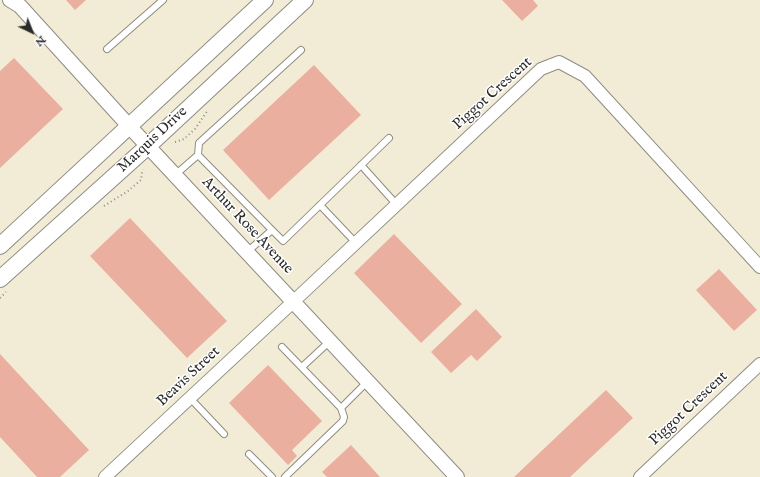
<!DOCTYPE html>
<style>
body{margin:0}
#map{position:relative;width:760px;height:477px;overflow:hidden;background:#f2ecd7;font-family:"IM FELL English",serif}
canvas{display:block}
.north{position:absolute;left:12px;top:12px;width:40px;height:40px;-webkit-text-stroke:3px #fff;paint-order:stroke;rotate:137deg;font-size:11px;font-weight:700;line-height:16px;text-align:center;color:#2b2b2b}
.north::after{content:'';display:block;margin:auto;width:14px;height:18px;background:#2b2b2b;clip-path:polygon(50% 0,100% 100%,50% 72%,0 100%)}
</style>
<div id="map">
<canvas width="760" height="477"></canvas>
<div class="north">N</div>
</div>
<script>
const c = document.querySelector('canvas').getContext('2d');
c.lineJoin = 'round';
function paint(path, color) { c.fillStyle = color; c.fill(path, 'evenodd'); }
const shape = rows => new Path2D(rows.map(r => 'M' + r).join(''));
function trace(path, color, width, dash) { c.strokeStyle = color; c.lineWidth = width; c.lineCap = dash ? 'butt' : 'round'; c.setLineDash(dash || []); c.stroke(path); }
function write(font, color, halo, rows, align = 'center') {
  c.font = font + ' "IM FELL English",serif'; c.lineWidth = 3; c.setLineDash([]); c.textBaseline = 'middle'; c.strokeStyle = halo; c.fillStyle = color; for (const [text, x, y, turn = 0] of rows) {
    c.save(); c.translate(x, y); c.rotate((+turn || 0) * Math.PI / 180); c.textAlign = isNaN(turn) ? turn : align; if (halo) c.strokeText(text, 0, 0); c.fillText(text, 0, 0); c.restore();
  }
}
const building = shape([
 [66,0,86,0,75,10],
 [502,0,533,0,538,6,522,21],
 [14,58,63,109,0,168,0,71],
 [314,65,361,115,269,200,223,150],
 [130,218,227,321,187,358,90,256],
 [394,234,462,304,421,343,354,273],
 [719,269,757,310,734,331,696,290],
 [476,309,502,337,477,361,471,355,451,373,431,352],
 [0,354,89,450,60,477,37,477,0,437],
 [268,365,322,421,292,450,297,456,288,465,229,403],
 [606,390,633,418,570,477,514,477],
 [351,445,380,477,327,477,322,472]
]);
const path = shape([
 [175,142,184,139,195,129,208,110],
 [104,206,128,191,141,180,142,172,144,170],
 [0,298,6,292]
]);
const service = shape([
 [107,49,163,0],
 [198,155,272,230],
 [361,165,397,205],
 [175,175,198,155,199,143,301,50],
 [320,205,356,243],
 [247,252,272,230,283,241,389,138],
 [282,347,341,408,368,381],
 [302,367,330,341],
 [190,398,224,434],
 [249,454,272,477],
 [285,477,343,421,344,417,341,408]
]);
const minor = shape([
 [105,477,294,301,541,69,559,62,585,76,760,267],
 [640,477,760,364]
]);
const tertiary = shape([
 [10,0,20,6,129,126,457,477]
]);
const secondary = shape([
 [0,246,265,0],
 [0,279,148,146,305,0]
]);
const streetNames = [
 ["Piggot Crescent",493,94,-42],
 ["Marquis Drive",153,140,-43],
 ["Arthur Rose Avenue",247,226,47],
 ["Beavis Street",189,377,-43],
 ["Piggot Crescent",689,409,-43]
];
paint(building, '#ebafa0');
trace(service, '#8e8c81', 8);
trace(minor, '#8e8c81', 14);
trace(tertiary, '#8e8c81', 16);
trace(secondary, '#8e8c81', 18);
trace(path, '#8e8c81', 2, [1, 3]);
trace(service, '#fff', 6);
trace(minor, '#fff', 12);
trace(tertiary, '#fff', 14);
trace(secondary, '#fff', 16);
write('15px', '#2b2b2b', '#fff', streetNames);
</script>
